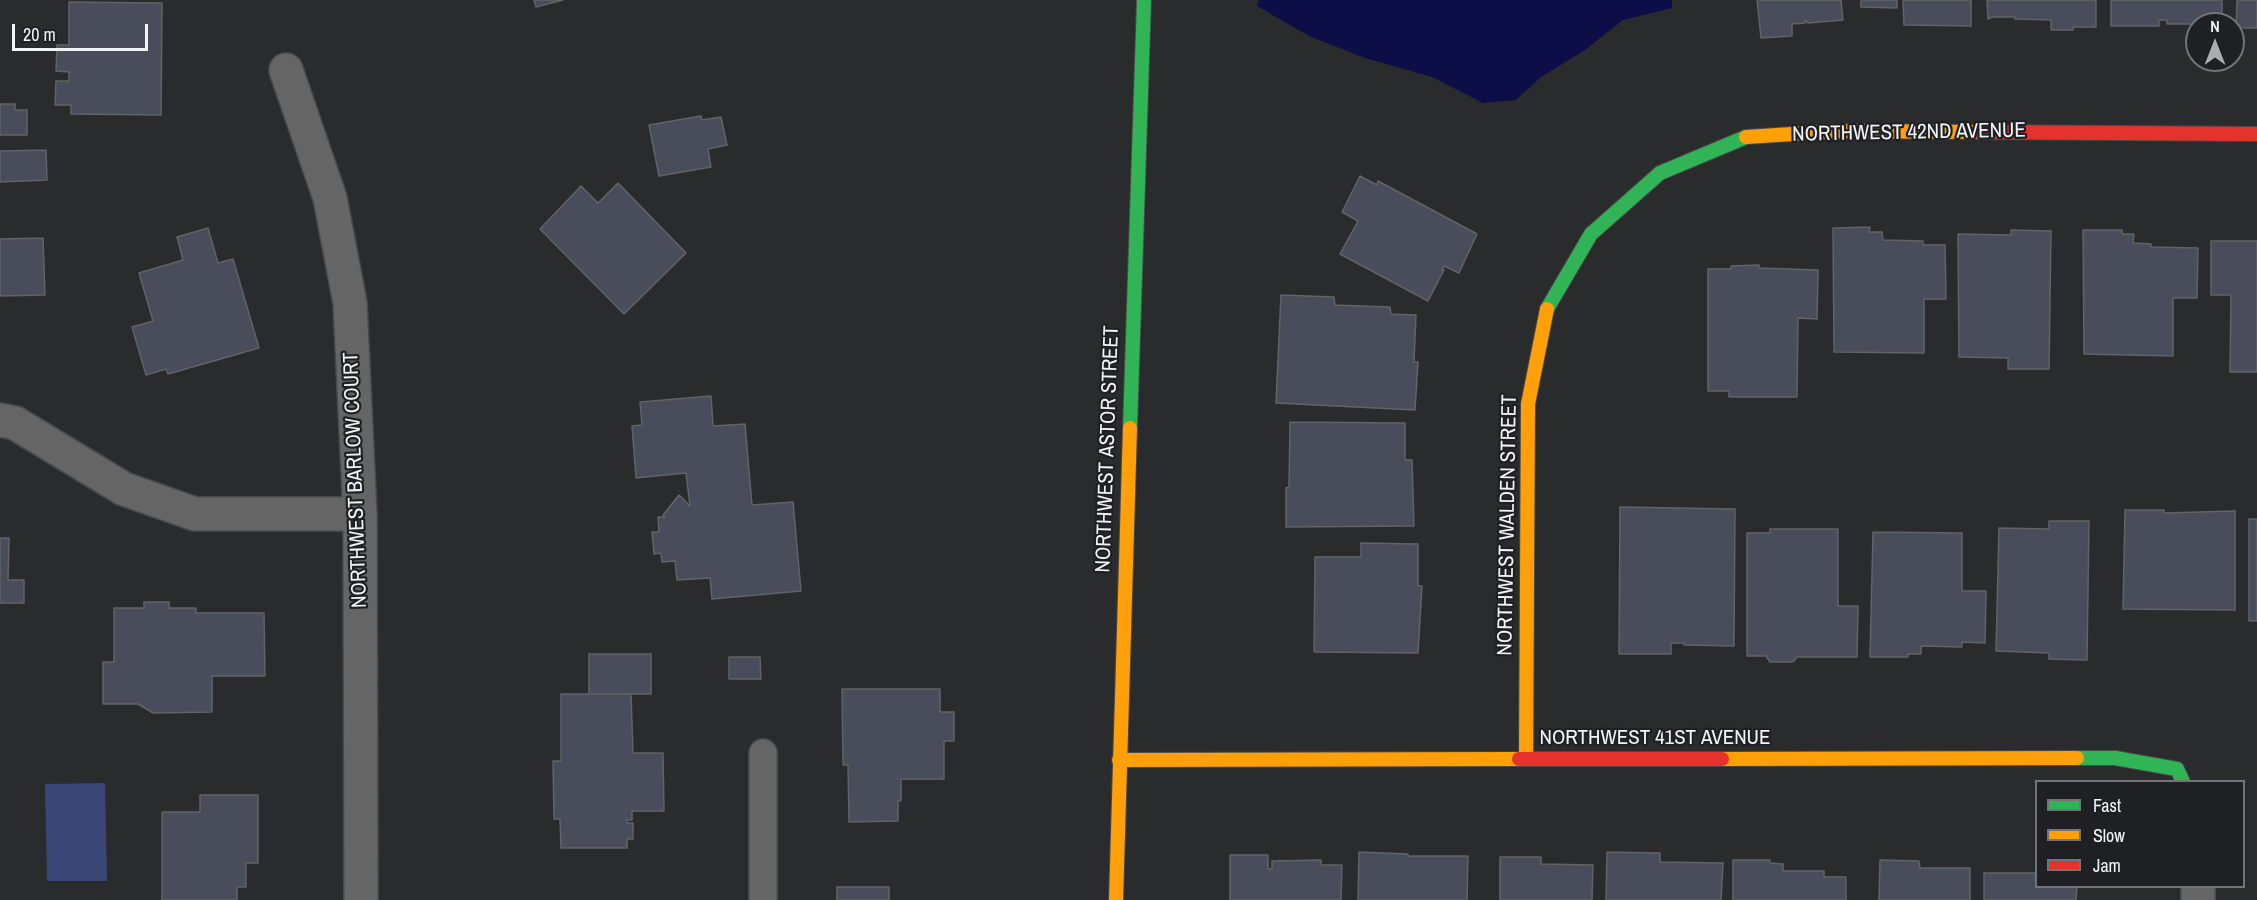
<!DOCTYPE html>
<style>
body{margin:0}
#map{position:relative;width:2257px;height:900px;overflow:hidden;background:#2a2b2c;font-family:"Archivo Narrow",sans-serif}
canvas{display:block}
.legend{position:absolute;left:2035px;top:780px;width:210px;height:108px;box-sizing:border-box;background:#1f2023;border:2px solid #737477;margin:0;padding:8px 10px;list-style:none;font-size:18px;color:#f2f3f5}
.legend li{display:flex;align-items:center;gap:12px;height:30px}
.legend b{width:30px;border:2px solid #737477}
.north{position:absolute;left:2185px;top:12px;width:60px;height:60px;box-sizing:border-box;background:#1f2023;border:2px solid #737477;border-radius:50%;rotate:0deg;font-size:16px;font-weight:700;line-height:24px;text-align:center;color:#f2f3f5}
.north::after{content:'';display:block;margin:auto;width:21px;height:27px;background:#acadaf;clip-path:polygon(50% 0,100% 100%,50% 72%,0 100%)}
.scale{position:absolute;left:12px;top:24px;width:136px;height:27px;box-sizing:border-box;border:3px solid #f2f3f5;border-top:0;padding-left:8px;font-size:18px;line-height:21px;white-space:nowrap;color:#f2f3f5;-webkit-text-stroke:4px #1f2023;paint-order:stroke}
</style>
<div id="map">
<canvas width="2257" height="900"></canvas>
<ul class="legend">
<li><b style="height:8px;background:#30b455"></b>Fast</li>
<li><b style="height:8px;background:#ff9f0a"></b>Slow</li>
<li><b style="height:8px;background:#e5322d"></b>Jam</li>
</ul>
<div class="north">N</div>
<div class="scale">20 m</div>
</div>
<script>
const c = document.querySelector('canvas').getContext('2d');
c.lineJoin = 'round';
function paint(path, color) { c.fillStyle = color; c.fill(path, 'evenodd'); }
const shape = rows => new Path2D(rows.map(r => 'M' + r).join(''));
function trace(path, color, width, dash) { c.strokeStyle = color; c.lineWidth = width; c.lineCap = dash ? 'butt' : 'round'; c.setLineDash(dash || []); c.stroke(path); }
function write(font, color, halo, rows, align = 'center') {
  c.font = font + ' "Archivo Narrow",sans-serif'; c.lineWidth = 4.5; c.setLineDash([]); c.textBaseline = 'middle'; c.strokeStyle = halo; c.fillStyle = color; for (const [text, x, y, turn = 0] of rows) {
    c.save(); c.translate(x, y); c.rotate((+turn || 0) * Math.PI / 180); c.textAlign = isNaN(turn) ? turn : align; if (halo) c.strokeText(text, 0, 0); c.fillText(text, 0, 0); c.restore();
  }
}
const green = shape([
 [105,783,107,881,47,881,45,784]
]);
const water = shape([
 [1259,0,1672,0,1672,8,1623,20,1585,50,1541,77,1516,100,1483,103,1432,77,1365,58,1309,36,1257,6]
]);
const building = shape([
 [534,0,563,0,536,7,534,0],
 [1757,0,1841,0,1843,20,1808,23,1805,20,1805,23,1792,24,1792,36,1761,38,1757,0],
 [1861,0,1897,0,1897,8,1861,7,1861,0],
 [1903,0,1971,0,1971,26,1904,25,1903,0],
 [1987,0,2096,0,2096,27,2073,27,2073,30,2051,30,2051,20,2015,19,2015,17,1992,17,1988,19,1987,0],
 [2111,0,2222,0,2222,24,2197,24,2197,28,2191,28,2191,24,2167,24,2167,20,2159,20,2159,26,2111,26,2111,0],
 [2237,0,2257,0,2257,28,2236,28,2237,0],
 [69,2,162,3,161,115,71,114,71,105,55,105,56,81,69,81,69,72,56,71,57,45,69,45,69,2],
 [0,104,15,104,15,110,27,110,27,135,0,135,0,104],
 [701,116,702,120,721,117,727,145,708,149,711,167,659,176,649,125,701,116],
 [46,150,47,180,0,182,0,151,46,150],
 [1360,176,1377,185,1378,181,1477,234,1459,273,1444,266,1442,270,1444,270,1428,301,1340,254,1358,221,1342,212,1360,176],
 [618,183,686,253,624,314,540,229,581,186,598,203,618,183],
 [1870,227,1869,232,1882,232,1883,240,1923,241,1923,245,1945,245,1946,299,1924,299,1924,353,1834,352,1833,228,1870,227],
 [208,228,218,263,233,259,259,348,168,374,166,369,146,375,132,327,153,321,139,273,183,260,177,237,208,228],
 [2011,230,2051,231,2049,369,2008,369,2008,358,1959,357,1958,234,2011,235,2011,230],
 [2083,230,2122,230,2122,234,2134,234,2133,243,2151,244,2151,247,2198,248,2197,298,2173,298,2173,356,2084,354,2083,230],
 [43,238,45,295,0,296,0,239,43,238],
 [2211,241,2257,241,2257,372,2230,372,2231,295,2211,295,2211,241],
 [1759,265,1759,268,1818,270,1817,319,1798,318,1797,397,1729,397,1729,391,1708,391,1708,269,1731,269,1731,266,1759,265],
 [1281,295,1334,297,1335,305,1390,307,1391,314,1416,315,1414,362,1418,362,1415,410,1276,403,1281,295],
 [711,396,713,426,745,424,752,505,793,502,801,591,712,599,710,578,677,580,675,561,662,562,661,553,654,554,652,532,659,532,658,517,665,517,663,515,679,495,690,506,686,473,636,478,632,426,642,425,640,402,711,396],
 [1290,422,1405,423,1405,460,1412,460,1414,526,1286,527,1286,488,1289,487,1290,422],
 [1620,507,1735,509,1734,646,1684,645,1684,643,1671,643,1671,654,1619,654,1620,507],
 [2125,510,2164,510,2164,513,2235,511,2235,610,2123,609,2125,510],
 [2249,519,2257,519,2257,621,2249,621,2249,519],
 [2049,521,2089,521,2087,660,2049,659,2049,653,1996,651,1999,528,2049,529,2049,521],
 [1770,529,1838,529,1838,606,1858,606,1857,657,1797,657,1793,662,1770,662,1766,656,1747,656,1747,533,1770,533,1770,529],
 [1873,532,1962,533,1962,591,1986,591,1985,643,1962,642,1962,647,1921,646,1921,654,1908,654,1908,657,1870,657,1873,532],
 [0,538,9,538,8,580,24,580,24,603,0,603,0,538],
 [1361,543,1418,544,1418,586,1422,586,1418,653,1314,652,1315,557,1361,557,1361,543],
 [144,602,169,602,169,608,196,608,196,613,264,613,265,676,212,676,212,712,153,713,138,704,103,704,103,662,114,662,114,608,144,608,144,602],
 [589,654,651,654,651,694,589,694,589,654],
 [729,657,760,657,761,679,729,679,729,657],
 [842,689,940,689,940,712,954,712,954,741,944,741,944,779,901,779,901,801,898,801,898,821,849,822,848,765,843,765,842,689],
 [561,694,631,694,633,753,663,753,664,811,632,811,632,820,627,820,627,823,633,823,633,839,627,839,627,848,561,848,560,819,554,819,553,761,561,761,561,694],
 [200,795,258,795,258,863,246,863,246,887,237,887,237,900,162,900,162,812,200,812,200,795],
 [1359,852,1408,854,1408,856,1468,856,1467,900,1358,900,1359,852],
 [1607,852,1660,853,1660,862,1723,863,1721,900,1606,900,1607,852],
 [1230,855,1268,855,1268,869,1272,869,1272,861,1321,860,1321,865,1342,865,1341,900,1230,900,1230,855],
 [1500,857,1541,857,1541,864,1593,865,1592,900,1500,900,1500,857],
 [1733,860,1770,860,1770,863,1783,864,1783,871,1824,871,1824,877,1846,877,1846,900,1733,900,1733,860],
 [1880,860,1919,861,1920,868,1970,868,1970,900,1879,900,1880,860],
 [1984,873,2036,873,2036,886,2077,886,2076,900,1984,900,1984,873],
 [837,887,889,887,889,900,837,900,837,887]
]);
const lane = shape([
 [763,900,763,753]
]);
const street = shape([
 [286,70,330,198,350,303,360,514,361,900],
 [0,420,15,423,124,489,195,514,360,514],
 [2198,900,2198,886]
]);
const fast = shape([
 [1547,309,1591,234,1660,173,1746,137],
 [1130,428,1144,0],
 [2077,758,2115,758,2177,769,2183,782]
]);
const slow = shape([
 [1746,137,1838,131,1979,132],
 [1526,759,1528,404,1547,309],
 [1722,759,2077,758],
 [1119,760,1519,759],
 [1116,900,1130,428]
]);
const jam = shape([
 [1979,132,2257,134],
 [1519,759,1722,759]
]);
const streetNames = [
 ["NORTHWEST 42ND AVENUE",1909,133,-1],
 ["NORTHWEST ASTOR STREET",1108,449,-88],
 ["NORTHWEST BARLOW COURT",356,480,-92],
 ["NORTHWEST WALDEN STREET",1508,525,-89],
 ["NORTHWEST 41ST AVENUE",1655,738]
];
paint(green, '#3a4676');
paint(water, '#0d0d48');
paint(building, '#494d5b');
trace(building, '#626364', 1.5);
trace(lane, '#48494a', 30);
trace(street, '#48494a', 36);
trace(fast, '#48494a', 16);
trace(slow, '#48494a', 16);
trace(jam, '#48494a', 16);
trace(lane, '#656566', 27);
trace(street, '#656566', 33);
trace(fast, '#30b455', 14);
trace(slow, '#ff9f0a', 14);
trace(jam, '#e5322d', 14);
write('21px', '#f2f3f5', '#1f2023', streetNames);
</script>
